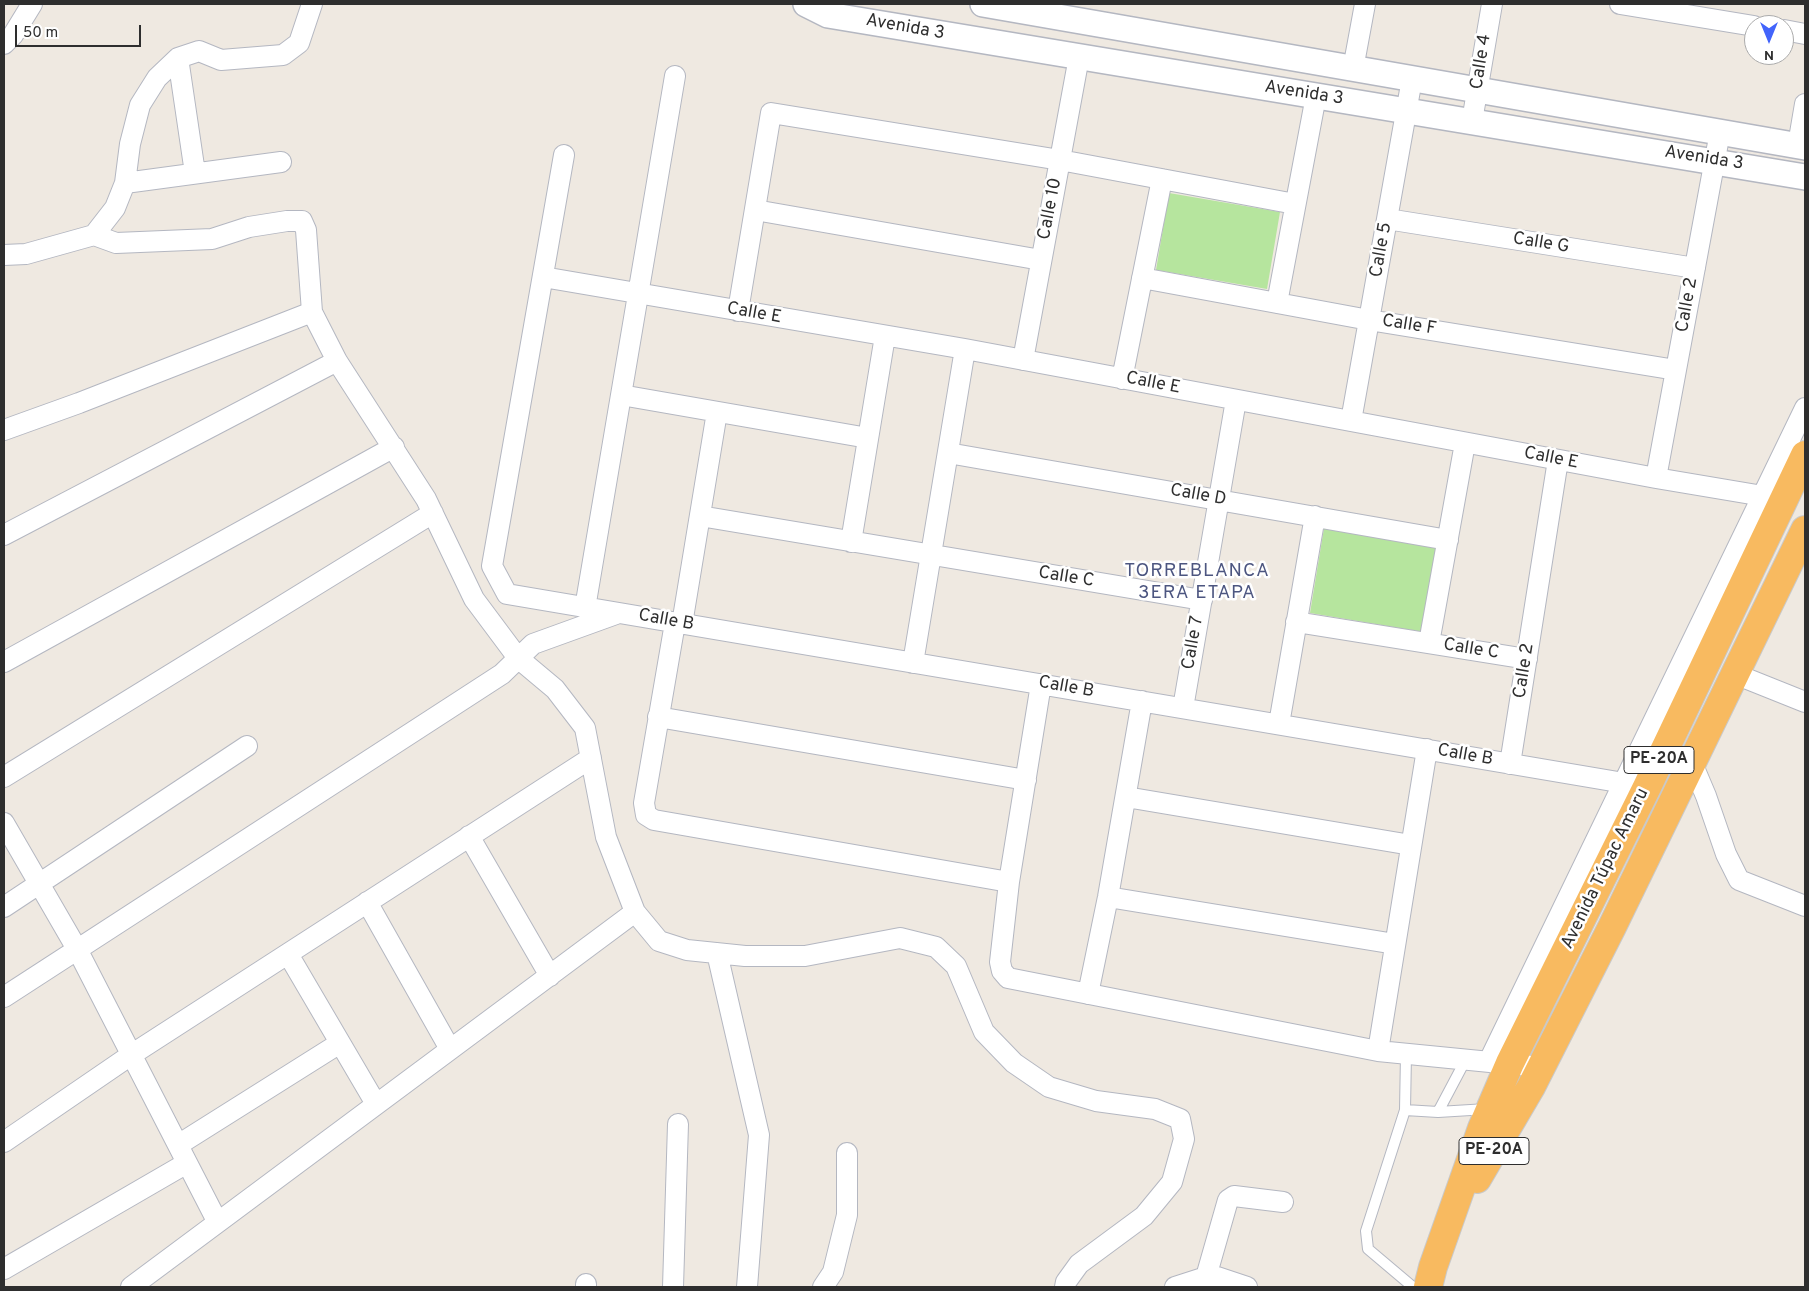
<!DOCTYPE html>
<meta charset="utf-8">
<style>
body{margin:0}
#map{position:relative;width:1809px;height:1291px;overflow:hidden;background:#efe9e1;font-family:Overpass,sans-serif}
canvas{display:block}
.frame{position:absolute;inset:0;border:5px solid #2e2e2e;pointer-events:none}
.north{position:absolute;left:1744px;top:15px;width:50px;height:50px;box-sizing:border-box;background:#fff;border:1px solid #ababab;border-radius:50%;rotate:180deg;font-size:14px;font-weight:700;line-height:20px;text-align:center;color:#2e2e2e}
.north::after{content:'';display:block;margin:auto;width:18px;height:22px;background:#4264fb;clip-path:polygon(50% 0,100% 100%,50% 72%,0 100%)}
.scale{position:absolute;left:15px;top:25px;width:126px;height:22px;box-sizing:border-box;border:2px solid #2e2e2e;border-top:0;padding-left:6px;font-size:15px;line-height:18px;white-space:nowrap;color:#2e2e2e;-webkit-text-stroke:4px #fff;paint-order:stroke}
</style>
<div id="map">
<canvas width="1809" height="1291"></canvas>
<div class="frame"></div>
<div class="north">N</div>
<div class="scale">50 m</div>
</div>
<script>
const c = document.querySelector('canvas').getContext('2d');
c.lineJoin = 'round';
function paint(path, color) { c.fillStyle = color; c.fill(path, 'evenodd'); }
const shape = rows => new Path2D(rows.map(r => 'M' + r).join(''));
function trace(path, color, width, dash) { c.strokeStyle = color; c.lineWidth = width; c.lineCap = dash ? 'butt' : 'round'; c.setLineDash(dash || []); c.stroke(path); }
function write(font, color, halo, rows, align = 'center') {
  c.font = font + ' Overpass,sans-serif'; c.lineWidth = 5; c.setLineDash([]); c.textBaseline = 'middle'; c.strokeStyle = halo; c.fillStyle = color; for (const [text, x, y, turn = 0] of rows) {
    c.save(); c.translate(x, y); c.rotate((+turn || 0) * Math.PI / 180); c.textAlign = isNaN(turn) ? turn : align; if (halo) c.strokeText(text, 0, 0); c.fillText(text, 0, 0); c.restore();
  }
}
const green = shape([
 [1169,193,1280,212,1267,289,1156,270],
 [1324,528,1437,547,1423,632,1310,613]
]);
const service = shape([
 [1405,1110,1406,1054],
 [1438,1112,1465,1061],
 [1413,1287,1368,1249,1366,1231,1405,1110,1438,1112,1487,1109]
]);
const minor = shape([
 [1620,4,1754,26],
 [1784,30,1805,34],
 [4,44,13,35,32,4],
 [178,58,195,173],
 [1353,69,1365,4],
 [1472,121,1492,4],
 [1798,145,1805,104],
 [564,155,492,566,507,594,1624,783],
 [125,183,281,162],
 [755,210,1041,260],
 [1387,219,1695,268],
 [94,235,116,243,212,239,249,227,287,221,302,221,306,230,312,312,337,361,426,499,474,599,518,658,555,689,585,728,606,837,635,912,659,941,687,950,745,956,805,956,900,938,936,947,956,966,984,1032,1014,1063,1049,1087,1096,1101,1155,1109,1180,1119,1184,1139,1172,1182,1144,1216,1079,1264,1066,1282,1065,1287],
 [4,255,26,254,94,235,115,208,125,183,130,144,140,105,157,78,178,58,199,51,221,60,283,55,299,43,312,4],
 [543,277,965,349,1656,478,1763,496],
 [1142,278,1369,320,1676,370],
 [1277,303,1316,96],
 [738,311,771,113,1060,160,1295,204],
 [1023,360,1079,57],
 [1122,379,1162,179],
 [621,395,868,438],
 [1351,421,1412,79],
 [4,430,79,403,312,312],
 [948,453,1448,540],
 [1656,478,1720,132],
 [700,516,1202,600],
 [4,535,337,361],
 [851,542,885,336],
 [585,608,675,76],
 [1296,622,1527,659],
 [675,623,644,803,646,815,654,820,1009,882],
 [682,624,717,412],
 [1429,643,1465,443],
 [4,662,394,447],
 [913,663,965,349],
 [1735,674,1805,702],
 [1041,684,1009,882,1000,962,1002,971,1008,978,1378,1051,1541,1067],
 [1183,708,1236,400],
 [658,717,1026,780],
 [1279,724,1315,516],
 [1692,763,1706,796,1726,854,1739,880,1805,906],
 [1510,764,1558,460],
 [4,777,433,513],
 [1126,797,1411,845],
 [4,823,77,949,217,1221],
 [469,836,550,976],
 [1108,897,1395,944],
 [367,902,450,1049],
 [4,907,247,746],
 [717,953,759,1135,747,1287],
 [288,954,376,1104],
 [1088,994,1108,897,1142,701],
 [4,997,502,674,533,644,616,614],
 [1378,1051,1427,749],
 [1489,1061,1805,408],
 [4,1142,131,1055,591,758],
 [178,1145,340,1043],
 [4,1269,187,1163],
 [1206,1277,1228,1200,1234,1196,1283,1202],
 [131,1287,635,912],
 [586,1287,586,1284],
 [673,1287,678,1124],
 [823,1287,833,1272,847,1215,847,1153],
 [1175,1287,1206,1277,1217,1277,1247,1287]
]);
const tertiary = shape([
 [806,4,828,15,1805,177],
 [983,4,1805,147]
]);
const trunk = shape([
 [1477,1179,1531,1087,1612,927,1805,530],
 [1428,1287,1433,1267,1482,1128,1510,1063,1647,787,1805,455]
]);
const shields = [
 [1659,760,70],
 [1494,1151,70]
];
const shieldNames = [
 ["PE-20A",1659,760],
 ["PE-20A",1494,1151]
];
const streetNames = [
 ["Avenida 3",905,28,10],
 ["Calle 4",1482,62,-81],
 ["Avenida 3",1304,94,9],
 ["Avenida 3",1704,159,9],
 ["Calle 10",1051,209,-79],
 ["Calle G",1541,244,9],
 ["Calle 5",1382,250,-80],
 ["Calle 2",1688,305,-80],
 ["Calle E",754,314,10],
 ["Calle F",1409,326,9],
 ["Calle E",1153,384,11],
 ["Calle E",1551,459,11],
 ["Calle D",1198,496,10],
 ["Calle C",1066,578,9],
 ["Calle B",666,621,10],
 ["Calle 7",1194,643,-80],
 ["Calle C",1471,650,9],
 ["Calle 2",1525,671,-81],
 ["Calle B",1066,688,10],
 ["Calle B",1465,756,10],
 ["Avenida Túpac Amaru",1606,869,-64]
];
const neighbourhoodNames = [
 ["TORREBLANCA",1197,572],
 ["3ERA ETAPA",1197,594]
];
paint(green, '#b6e59e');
trace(service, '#b4b7c1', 12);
trace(minor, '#b4b7c1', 22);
trace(tertiary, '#b4b7c1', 28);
trace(trunk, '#c9c9c9', 30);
trace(service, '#fff', 10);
trace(minor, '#fff', 20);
trace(tertiary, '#fff', 25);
trace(trunk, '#f8ba60', 28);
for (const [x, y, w] of shields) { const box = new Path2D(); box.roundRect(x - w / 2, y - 13.5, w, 27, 4); c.fillStyle = '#fff'; c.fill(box); trace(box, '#2e2e2e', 1); }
write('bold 16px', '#2e2e2e', null, shieldNames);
write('18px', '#2e2e2e', '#fff', streetNames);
c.letterSpacing = '1px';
write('19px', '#4d5680', '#fff', neighbourhoodNames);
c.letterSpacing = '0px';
</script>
